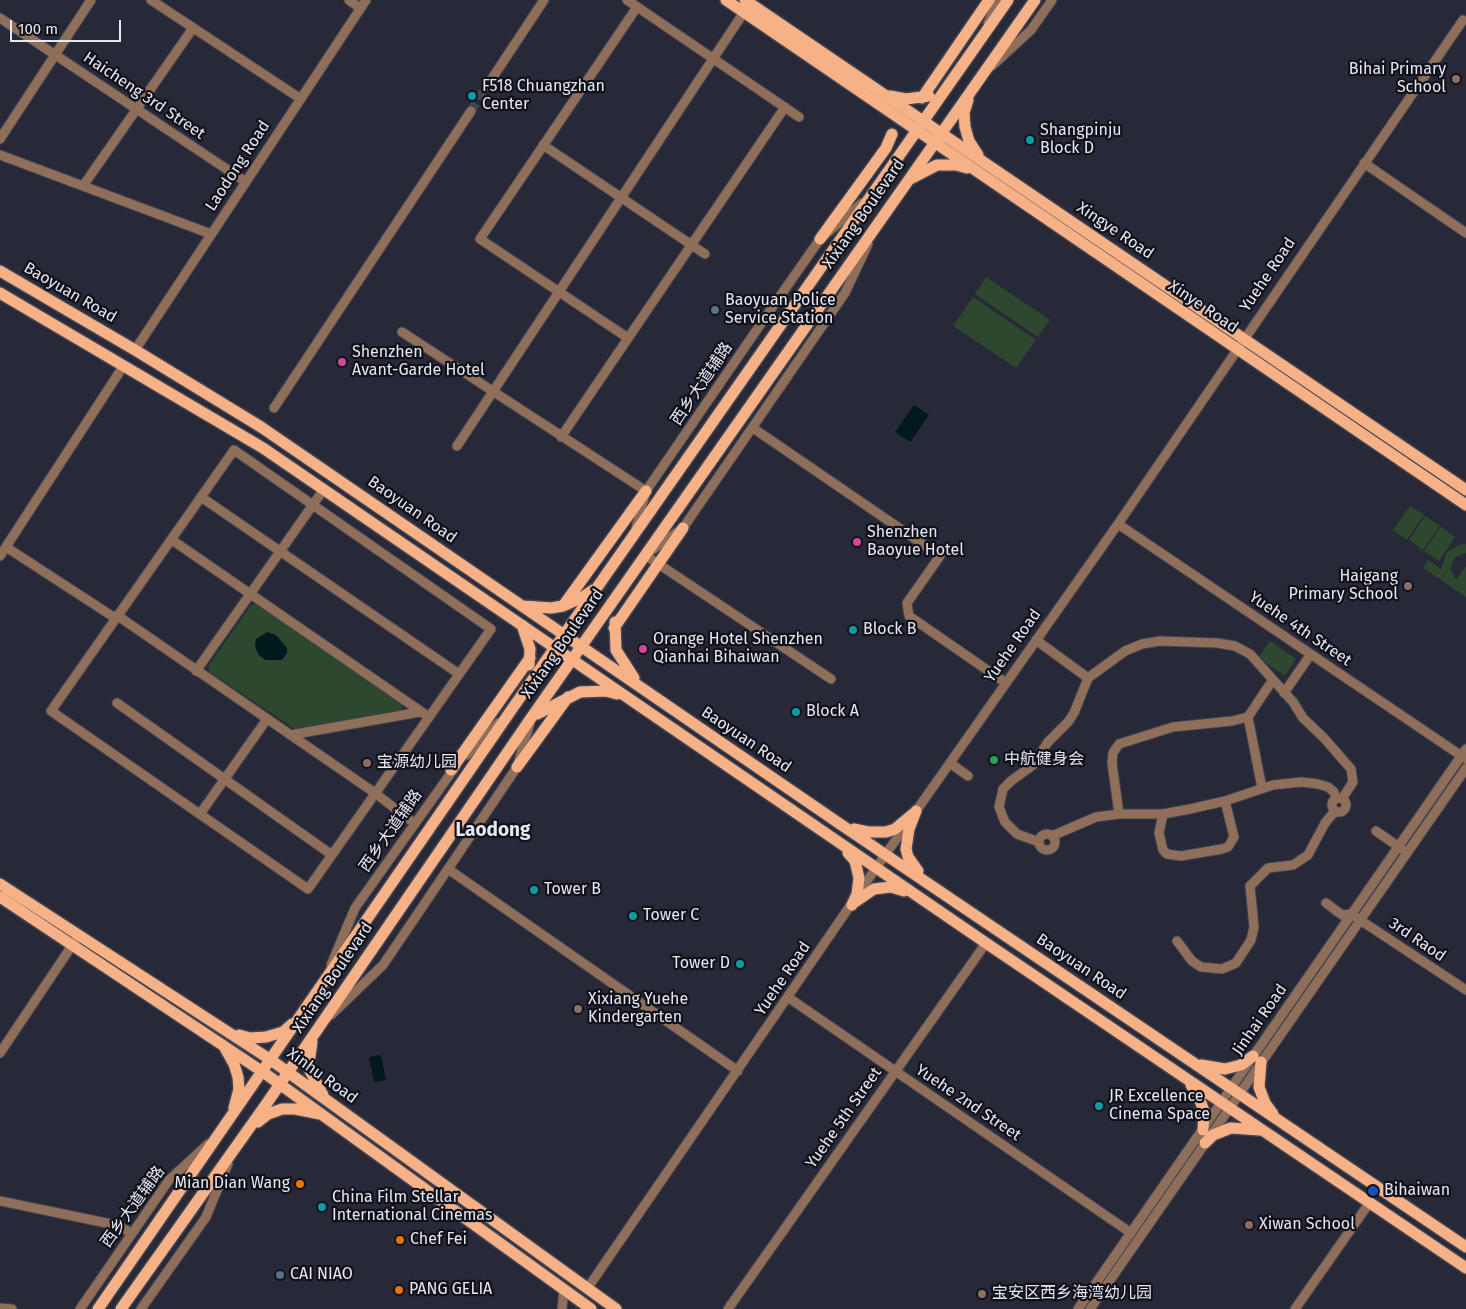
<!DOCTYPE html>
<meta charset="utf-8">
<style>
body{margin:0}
#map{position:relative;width:1466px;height:1309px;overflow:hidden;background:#272938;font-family:"Fira Sans",sans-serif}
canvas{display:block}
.scale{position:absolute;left:10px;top:20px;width:111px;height:22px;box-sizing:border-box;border:2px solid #e5e7f1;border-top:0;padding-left:6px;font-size:15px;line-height:18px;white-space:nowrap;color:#e5e7f1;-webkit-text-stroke:4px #111219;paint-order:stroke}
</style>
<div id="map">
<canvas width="1466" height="1309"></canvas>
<div class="scale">100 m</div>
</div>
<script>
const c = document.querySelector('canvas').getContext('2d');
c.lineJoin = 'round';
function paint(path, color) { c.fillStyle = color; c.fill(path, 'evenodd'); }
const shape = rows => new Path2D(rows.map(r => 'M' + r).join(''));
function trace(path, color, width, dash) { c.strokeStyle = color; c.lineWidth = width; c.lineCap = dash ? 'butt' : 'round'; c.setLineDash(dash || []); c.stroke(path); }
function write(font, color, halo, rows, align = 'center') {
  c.font = font + ' "Fira Sans","Noto Sans SC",sans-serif'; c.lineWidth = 4.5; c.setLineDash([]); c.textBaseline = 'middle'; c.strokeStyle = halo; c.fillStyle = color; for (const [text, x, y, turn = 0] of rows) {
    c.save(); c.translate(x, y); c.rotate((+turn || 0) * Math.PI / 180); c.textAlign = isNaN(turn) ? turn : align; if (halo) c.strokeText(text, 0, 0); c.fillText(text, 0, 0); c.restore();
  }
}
const green = shape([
 [986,277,1050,320,1038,337,975,294],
 [973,297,1036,340,1016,368,953,326],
 [1410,506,1424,515,1407,540,1393,530],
 [1425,516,1440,526,1423,550,1409,540],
 [1441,527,1455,537,1439,561,1424,551],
 [1466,544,1466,553,1454,558,1450,569,1456,580,1466,566,1466,597,1423,568,1428,560,1441,569,1447,552,1459,545],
 [256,604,402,704,403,710,295,729,209,672,209,665,251,605],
 [1270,641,1296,659,1285,676,1258,658]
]);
const water = shape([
 [914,405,929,415,910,442,895,432],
 [267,632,276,635,287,648,287,653,282,660,265,660,258,654,255,646,256,639],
 [381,1055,386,1080,374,1082,369,1057]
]);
const minorTunnel = shape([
 [471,111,487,86]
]);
const minor = shape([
 [151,0,301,99],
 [349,0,360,8],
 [627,0,799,117],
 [0,18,246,182],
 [988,23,998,0],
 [992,66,1031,30,1052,0],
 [487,86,544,0],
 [0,139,91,0],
 [543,145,705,254],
 [0,155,211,234],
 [1364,163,1466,233],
 [83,186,193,28],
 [402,332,646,491],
 [628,338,480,239,637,7],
 [135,350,366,0],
 [274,408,471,111],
 [753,428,940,556,907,603,909,616,1006,683],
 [561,437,785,107],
 [457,446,744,12],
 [234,450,491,629,308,889,51,711,234,450],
 [201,497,459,674],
 [1118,524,1466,759],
 [636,528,646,491,769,312,820,239,862,203],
 [172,540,429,717],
 [6,547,112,616,118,616,375,793,415,824],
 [0,556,124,365],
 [1036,640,1088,678],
 [196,671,324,489],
 [831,679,645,555,683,528,845,293,868,244],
 [1284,693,1311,654],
 [117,703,332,855],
 [290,735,420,712],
 [467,755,498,723],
 [950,763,968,776],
 [1262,788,1248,717,1272,681],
 '1332 805a7 7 0 1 1 14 0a7 7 0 1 1-14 0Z',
 [200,814,267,719],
 [1119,814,1112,763,1113,753,1119,744,1173,727,1232,721,1248,717],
 [1163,814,1159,833,1163,850,1167,854,1181,856,1222,849,1228,847,1234,837,1225,801],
 [1376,831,1402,849],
 '1039 842a8 8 0 1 1 16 0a8 8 0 1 1-16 0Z',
 [1052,836,1096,817,1119,814,1163,814,1190,809,1225,801,1273,785,1301,782,1318,784,1328,787,1334,792,1336,799],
 [1039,842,1017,834,1005,822,999,807,1003,789,1011,781,1033,765,1048,742,1068,722,1074,713,1088,678,1125,651,1142,644,1160,641,1217,643,1235,646,1250,654,1293,702,1303,718,1324,738,1351,769,1353,782,1342,799],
 [448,869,738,1071],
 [1326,903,1342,915,1351,914,1466,990],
 [1177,941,1192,961,1201,967,1222,969,1236,963,1251,940,1254,927,1250,886,1268,868,1293,865,1308,855,1325,823,1335,811],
 [331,965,355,908,456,766],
 [789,998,1131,1233],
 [331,1015,383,965,517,767,530,723],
 [0,1053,75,941],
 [0,1201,116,1225,132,1233],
 [587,1289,876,868,1118,524,1463,20],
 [0,1308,12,1309],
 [80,1309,169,1180,208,1144],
 [141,1309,206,1217,228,1164],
 [562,1309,564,1289],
 [728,1309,986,943],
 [1078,1309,1466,749],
 [1090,1309,1466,768],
 [1295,1309,1370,1202]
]);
const major = shape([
 [726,0,1466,505],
 [745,0,1466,490],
 [890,96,906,99,929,96],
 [922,98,989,0],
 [968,100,964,113,965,127,969,141,978,155],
 [912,178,937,165,956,165,967,168],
 [820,239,886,148,892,134],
 [0,271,135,350,261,427,840,824,1466,1247],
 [0,293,263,448,986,943,1466,1268],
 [523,606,551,608,563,606,581,598,593,590],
 [563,606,646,491],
 [615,622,616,650,634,678],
 [522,625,530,649,529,665],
 [614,628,683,528],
 [537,714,580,692,606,691,617,694],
 [517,767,568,697],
 [451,770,530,658],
 [916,811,909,829,906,849,908,857,918,871],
 [854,829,868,832,886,832,895,829,913,814],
 [848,853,855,861,859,878,857,894,852,905],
 [0,884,271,1060,616,1309],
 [0,897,263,1072,591,1309],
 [855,902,874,889,891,887,904,891],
 [239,1035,250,1038,266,1037,283,1032,292,1024],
 [312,1042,309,1063,310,1071,323,1095],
 [225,1048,234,1064,238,1077,239,1089,234,1108],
 [1261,1062,1259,1087,1265,1103,1273,1114],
 [1201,1065,1225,1069,1241,1065,1253,1056],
 [1191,1085,1198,1095,1204,1111,1203,1130],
 [258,1122,268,1114,282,1109,295,1109,320,1114],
 [1205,1143,1213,1135,1231,1128,1259,1130],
 [98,1309,512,709,1008,0],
 [121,1309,267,1103,531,718,1035,0]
]);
const markers = [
 [1456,79,5,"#8d6e63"],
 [472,96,5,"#0f9aa8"],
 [1030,140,5,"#0f9aa8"],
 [715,310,5,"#5c6f8a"],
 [342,362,5,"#d1479c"],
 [857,542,5,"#d1479c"],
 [1408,586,5,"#8d6e63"],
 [853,630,5,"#0f9aa8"],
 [643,649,5,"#d1479c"],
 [796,712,5,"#0f9aa8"],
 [994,760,5,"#2e9e5b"],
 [367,763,5,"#8d6e63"],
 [534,890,5,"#0f9aa8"],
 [633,916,5,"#0f9aa8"],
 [740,964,5,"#0f9aa8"],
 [578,1009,5,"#8d6e63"],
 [1099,1106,5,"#0f9aa8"],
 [300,1184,5,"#e8710a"],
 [1373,1191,6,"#1a4fb4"],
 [322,1207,5,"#0f9aa8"],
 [1249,1225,5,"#8d6e63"],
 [400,1240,5,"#e8710a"],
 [280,1275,5,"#5c6f8a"],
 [399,1290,5,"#e8710a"],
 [982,1294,5,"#8d6e63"]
];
const poiNames = [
 ["Bihai Primary",1446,70,"right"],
 ["School",1446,88,"right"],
 ["F518 Chuangzhan",482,87],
 ["Center",482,105],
 ["Shangpinju",1040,131],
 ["Block D",1040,149],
 ["Baoyuan Police",725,301],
 ["Service Station",725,319],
 ["Shenzhen",352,353],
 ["Avant-Garde Hotel",352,371],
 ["Shenzhen",867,533],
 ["Baoyue Hotel",867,551],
 ["Haigang",1398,577,"right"],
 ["Primary School",1398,595,"right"],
 ["Block B",863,630],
 ["Orange Hotel Shenzhen",653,640],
 ["Qianhai Bihaiwan",653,658],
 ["Block A",806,712],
 ["中航健身会",1004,760],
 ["宝源幼儿园",377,763],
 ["Tower B",544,890],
 ["Tower C",643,916],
 ["Tower D",730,964,"right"],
 ["Xixiang Yuehe",588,1000],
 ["Kindergarten",588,1018],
 ["JR Excellence",1109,1097],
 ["Cinema Space",1109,1115],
 ["Mian Dian Wang",290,1184,"right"],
 ["Bihaiwan",1384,1191],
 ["China Film Stellar",332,1198],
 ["International Cinemas",332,1216],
 ["Xiwan School",1259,1225],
 ["Chef Fei",410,1240],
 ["CAI NIAO",290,1275],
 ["PANG GELIA",409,1290],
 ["宝安区西乡海湾幼儿园",992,1294]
];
const streetNames = [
 ["Haicheng 3rd Street",144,96,34],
 ["Laodong Road",238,166,-57],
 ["Xixiang Boulevard",864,214,-55],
 ["Xingye Road",1115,231,34],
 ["Yuehe Road",1268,275,-56],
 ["Baoyuan Road",70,293,30],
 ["Xinye Road",1203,307,34],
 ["西乡大道辅路",702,384,-56],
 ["Baoyuan Road",412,510,35],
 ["Yuehe 4th Street",1300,629,34],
 ["Xixiang Boulevard",563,644,-55],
 ["Yuehe Road",1013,646,-55],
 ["Baoyuan Road",746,740,34],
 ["西乡大道辅路",391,831,-55],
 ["3rd Raod",1417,940,34],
 ["Baoyuan Road",1081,967,34],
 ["Xixiang Boulevard",333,978,-56],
 ["Yuehe Road",783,979,-56],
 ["Jinhai Road",1260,1020,-55],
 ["Xinhu Road",322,1076,36],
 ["Yuehe 2nd Street",968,1103,34],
 ["Yuehe 5th Street",844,1118,-55],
 ["西乡大道辅路",133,1207,-54]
];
const quarterNames = [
 ["Laodong",493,831]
];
paint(green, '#2d482e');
paint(water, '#00191c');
trace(minorTunnel, '#444654', 9, [9, 4.5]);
trace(minor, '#424452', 11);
trace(major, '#424452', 14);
trace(minor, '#8f6e5a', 9);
trace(major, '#f6b187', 11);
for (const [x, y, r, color] of markers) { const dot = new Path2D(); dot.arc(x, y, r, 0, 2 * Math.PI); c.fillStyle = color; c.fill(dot); trace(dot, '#111219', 2); }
write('16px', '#e5e7f1', '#111219', poiNames, 'left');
write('16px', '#e5e7f1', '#111219', streetNames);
write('bold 19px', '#e5e7f1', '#111219', quarterNames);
</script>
